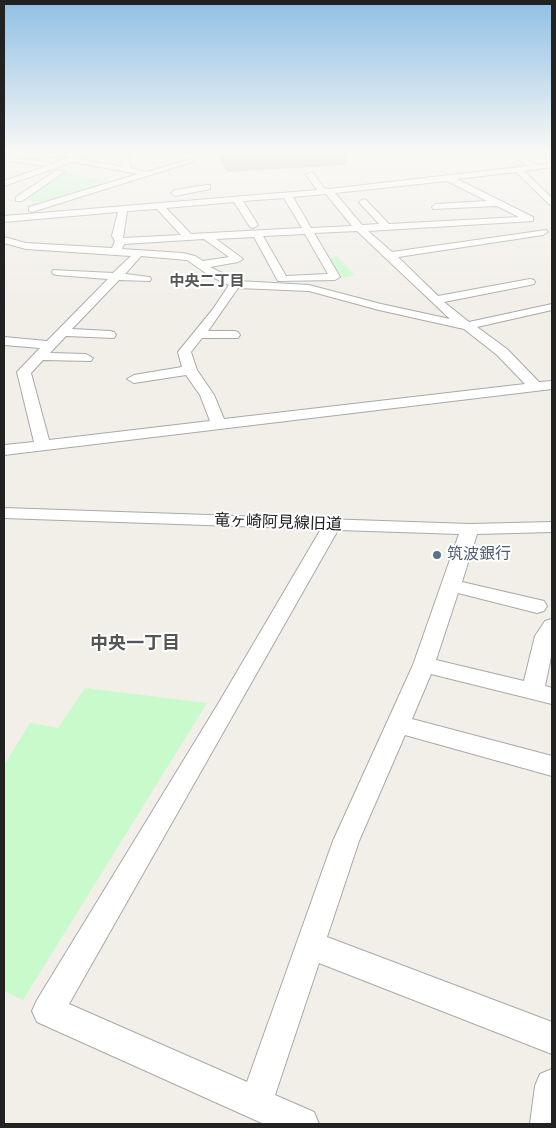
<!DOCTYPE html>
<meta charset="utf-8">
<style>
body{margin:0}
#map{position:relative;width:556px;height:1128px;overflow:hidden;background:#f2efe9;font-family:"Archivo Narrow",sans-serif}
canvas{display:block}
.frame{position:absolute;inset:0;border:5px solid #222;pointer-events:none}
</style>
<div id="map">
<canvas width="556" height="1128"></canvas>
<div class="frame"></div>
</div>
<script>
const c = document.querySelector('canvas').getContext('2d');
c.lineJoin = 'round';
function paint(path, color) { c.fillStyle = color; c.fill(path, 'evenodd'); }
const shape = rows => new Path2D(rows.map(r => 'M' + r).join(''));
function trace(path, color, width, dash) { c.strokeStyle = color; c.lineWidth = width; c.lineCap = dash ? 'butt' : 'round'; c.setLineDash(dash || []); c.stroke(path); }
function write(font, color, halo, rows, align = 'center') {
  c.font = font + ' "Archivo Narrow","Noto Sans JP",sans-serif'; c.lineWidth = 4; c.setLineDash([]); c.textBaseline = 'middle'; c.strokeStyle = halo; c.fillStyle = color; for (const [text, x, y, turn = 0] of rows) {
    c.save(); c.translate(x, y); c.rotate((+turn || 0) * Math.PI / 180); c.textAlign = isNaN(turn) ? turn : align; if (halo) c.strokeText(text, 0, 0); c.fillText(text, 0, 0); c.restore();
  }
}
const park = shape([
 [61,171,113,183,47,203,19,199,53,178],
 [337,256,355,275,342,278,329,259],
 [85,688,207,703,23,1000,4,991,4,765,30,723,58,728]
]);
const building = shape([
 [214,153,346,153,346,165,228,172]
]);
const minor = shape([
 [32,153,75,153,76,154,72,156,35,158,31,156,32,153],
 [79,153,87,153,81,159,123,167,119,153,127,153,131,168,146,172,191,159,195,161,32,212,29,211,29,207,138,174,73,162,4,186,4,181,47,166,7,161,4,160,4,157,48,162,52,164,79,153],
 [508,153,517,153,537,165,552,163,552,167,524,171,552,198,552,205,549,204,516,172,457,179,533,217,533,221,368,231,392,252,546,230,548,232,543,235,398,257,438,296,530,279,534,280,535,282,534,284,530,285,444,302,469,322,552,304,552,310,477,327,507,349,539,382,552,381,552,389,4,455,4,445,34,442,17,372,40,348,4,345,4,337,47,341,108,279,57,275,53,274,52,272,53,270,113,273,131,256,26,249,4,243,4,237,26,243,112,248,115,241,112,236,118,212,4,222,4,216,317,190,306,175,310,173,313,173,324,188,329,189,528,166,508,153],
 [447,181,487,201,436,204,432,207,433,209,497,206,519,217,389,224,366,200,363,199,359,202,379,224,362,225,335,193,447,181],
 [326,194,352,226,311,228,293,197,326,194],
 [284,198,302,228,191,234,166,208,234,202,250,227,253,228,258,225,243,201,284,198],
 [157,209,181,235,123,238,127,211,157,209],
 [357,231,450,319,381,304,309,285,238,281,210,267,238,262,243,259,216,239,254,237,278,281,335,280,340,277,314,233,357,231],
 [305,234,328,274,286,276,263,236,305,234],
 [204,239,229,257,203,261,195,256,183,253,122,249,124,244,204,239],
 [141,256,187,260,210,276,229,285,213,309,178,352,182,367,134,375,127,379,134,383,186,375,200,395,210,421,49,440,31,373,43,360,91,361,93,358,86,354,50,353,66,336,114,338,116,335,114,332,110,331,72,329,119,280,150,281,151,279,150,277,125,274,141,256],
 [238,288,309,291,379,310,464,329,497,355,525,384,224,419,214,395,197,370,191,352,202,338,238,338,240,335,238,332,234,331,208,331,238,288],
 [57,170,64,172,22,201,16,201,16,197,57,170],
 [207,185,210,185,210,189,175,196,171,193,175,190,207,185],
 [4,508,470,524,552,522,552,532,477,534,462,582,544,601,547,606,544,611,537,613,458,593,436,660,524,681,535,636,545,621,552,619,552,652,545,686,552,688,552,704,431,674,412,719,552,756,552,776,405,735,359,841,327,937,552,1022,552,1054,319,963,275,1095,314,1112,319,1124,264,1124,37,1022,32,1011,37,1000,218,704,321,529,4,518,4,508],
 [338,530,459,534,413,665,333,841,247,1082,69,1004,338,530],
 [552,1069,552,1124,530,1124,535,1086,540,1074,552,1069]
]);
const markers = [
 [437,555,5,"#5c6f8a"]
];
const farNeighbourhoodnames = [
 ["中央二丁目",207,282]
];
const streetNames = [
 ["竜ヶ崎阿見線旧道",278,523,2]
];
const serviceNames = [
 ["筑波銀行",447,555]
];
const neighbourhoodNames = [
 ["中央一丁目",135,644]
];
paint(park, '#c8facc');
paint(building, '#c7bfb8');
trace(minor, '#a9a9a9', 2);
paint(minor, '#fff');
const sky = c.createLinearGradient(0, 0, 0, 311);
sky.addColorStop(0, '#8fc0e4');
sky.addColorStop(0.49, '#f9f8f5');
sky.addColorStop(1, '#f9f8f500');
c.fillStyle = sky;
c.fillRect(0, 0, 556, 311);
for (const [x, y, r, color] of markers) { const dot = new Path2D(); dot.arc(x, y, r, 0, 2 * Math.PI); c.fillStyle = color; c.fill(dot); trace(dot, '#fff', 2); }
write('bold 15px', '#555', '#fff', farNeighbourhoodnames);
write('16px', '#222', '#fff', streetNames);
write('16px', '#4e5e75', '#fff', serviceNames, 'left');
write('bold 18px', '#555', '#fff', neighbourhoodNames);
</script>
